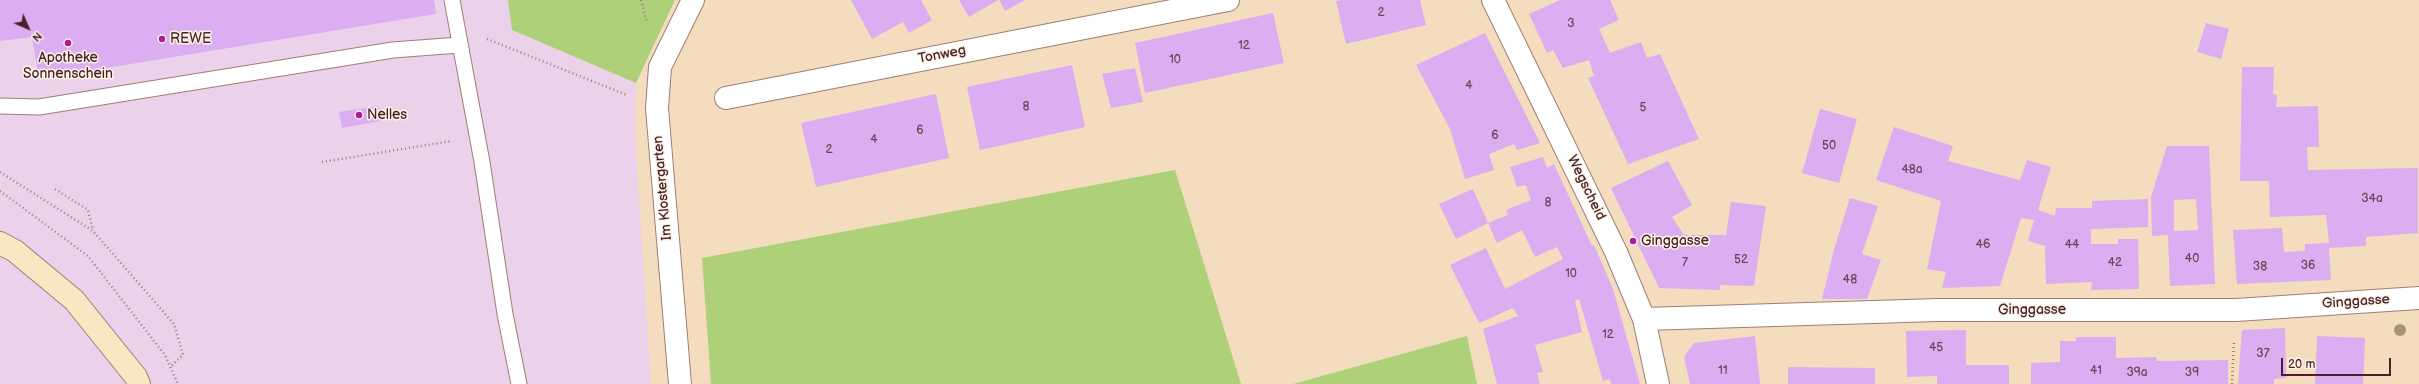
<!DOCTYPE html>
<style>
body{margin:0}
#map{position:relative;width:2419px;height:384px;overflow:hidden;background:#f4dcbe;font-family:"Balsamiq Sans",sans-serif}
canvas{display:block}
.north{position:absolute;left:8px;top:8px;width:40px;height:40px;-webkit-text-stroke:3px #fcf5e5;paint-order:stroke;rotate:135deg;font-size:11px;font-weight:700;line-height:16px;text-align:center;color:#4a1f2b}
.north::after{content:'';display:block;margin:auto;width:14px;height:18px;background:#4a1f2b;clip-path:polygon(50% 0,100% 100%,50% 72%,0 100%)}
.scale{position:absolute;left:2281px;top:358px;width:110px;height:18px;box-sizing:border-box;border:2px solid #4a1f2b;border-top:0;padding-left:5px;font-size:12px;line-height:14px;white-space:nowrap;color:#4a1f2b;-webkit-text-stroke:3px #fcf5e5;paint-order:stroke}
</style>
<div id="map">
<canvas width="2419" height="384"></canvas>
<div class="north">N</div>
<div class="scale">20 m</div>
</div>
<script>
const c = document.querySelector('canvas').getContext('2d');
c.lineJoin = 'round';
function paint(path, color) { c.fillStyle = color; c.fill(path, 'evenodd'); }
const shape = rows => new Path2D(rows.map(r => 'M' + r).join(''));
function trace(path, color, width, dash) { c.strokeStyle = color; c.lineWidth = width; c.lineCap = dash ? 'butt' : 'round'; c.setLineDash(dash || []); c.stroke(path); }
function write(font, color, halo, rows, align = 'center') {
  c.font = font + ' "Balsamiq Sans",sans-serif'; c.lineWidth = 3; c.setLineDash([]); c.textBaseline = 'middle'; c.strokeStyle = halo; c.fillStyle = color; for (const [text, x, y, turn = 0] of rows) {
    c.save(); c.translate(x, y); c.rotate((+turn || 0) * Math.PI / 180); c.textAlign = isNaN(turn) ? turn : align; if (halo) c.strokeText(text, 0, 0); c.fillText(text, 0, 0); c.restore();
  }
}
const built = shape([
 [0,0,508,0,513,30,636,83,635,134,651,384,0,384]
]);
const green = shape([
 [508,0,675,0,636,83,512,30],
 [1175,170,1241,384,711,384,702,258],
 [1467,336,1477,384,1293,384]
]);
const building = shape([
 [0,0,434,0,436,14,39,79,32,37,0,41],
 [851,0,921,0,932,20,909,33,903,22,872,39],
 [959,0,998,0,969,17],
 [999,0,1025,0,1005,11],
 [1342,0,1420,0,1426,25,1346,44,1336,1],
 [1560,0,1610,0,1619,20,1599,29,1610,53,1641,42,1647,58,1660,54,1699,139,1628,164,1588,78,1594,76,1589,60,1563,68,1553,50,1547,53,1529,14],
 [1273,13,1284,63,1145,93,1135,43],
 [2206,23,2229,29,2221,59,2197,52],
 [1485,33,1540,143,1517,150,1514,144,1489,154,1494,170,1465,179,1450,129,1416,65],
 [1072,65,1085,127,980,150,967,87],
 [2242,67,2274,67,2273,94,2277,95,2276,107,2318,106,2319,147,2307,147,2308,170,2418,168,2418,233,2366,237,2366,246,2329,248,2331,280,2237,284,2233,230,2282,228,2284,252,2305,251,2305,244,2329,243,2326,215,2270,217,2269,181,2240,181],
 [1135,68,1143,102,1111,108,1102,74],
 [936,94,949,158,816,187,801,123],
 [378,106,381,121,342,128,339,112],
 [1820,109,1857,119,1839,183,1802,173],
 [1894,127,1953,146,1948,161,2020,180,2027,160,2051,167,2038,210,2055,216,2056,208,2092,208,2092,201,2148,199,2148,227,2091,229,2091,244,2118,244,2118,239,2138,239,2139,289,2091,290,2092,282,2046,284,2045,246,2028,241,2034,220,2021,218,2000,286,1942,288,1946,272,1927,269,1941,201,1876,180],
 [2167,146,2209,146,2215,284,2170,286,2168,235,2152,236,2151,197],
 [2196,199,2198,230,2174,231,2174,200],
 [1543,157,1547,168,1554,164,1592,246,1594,245,1613,289,1640,384,1611,384,1610,379,1603,381,1579,299,1575,300,1582,332,1535,345,1543,372,1537,373,1540,384,1497,384,1483,329,1518,316,1513,308,1479,323,1450,265,1486,248,1505,289,1563,259,1557,247,1535,257,1522,230,1497,243,1488,223,1508,215,1506,210,1531,200,1526,185,1517,187,1510,167],
 [1668,161,1692,205,1672,217,1684,235,1726,235,1731,202,1766,206,1754,286,1720,285,1720,290,1659,288,1611,188],
 [1473,189,1488,223,1456,239,1439,204],
 [1850,198,1878,206,1862,254,1881,260,1867,299,1822,299,1835,246],
 [2285,328,2286,378,2274,379,2274,384,2238,384,2242,330],
 [1966,330,1966,365,2009,365,2009,384,1937,384,1937,376,1907,377,1906,331],
 [1755,336,1760,384,1690,384,1684,357,1694,343],
 [2317,336,2365,338,2363,384,2315,384],
 [2076,337,2116,337,2116,358,2156,357,2157,361,2228,360,2228,384,2031,384,2031,363,2060,362,2060,341,2076,341],
 [1788,367,1875,368,1875,384,1788,384]
]);
const path = shape([
 [641,0,647,23],
 [487,39,627,95],
 [322,162,452,141],
 [0,172,93,231,174,324,183,355,170,367],
 [55,189,88,210,93,230],
 [0,191,88,256,165,355,178,384],
 [2232,384,2234,340]
]);
const service = shape([
 [452,0,482,162,505,314,519,384],
 [0,106,39,107,393,50,459,45]
]);
const minor = shape([
 [726,98,1228,0],
 [1644,319,1938,310,2236,310,2419,298],
 [680,384,657,108,660,67,693,0]
]);
const tertiary = shape([
 [1493,0,1616,252,1644,319,1658,384]
]);
const secondary = shape([
 [0,243,15,251,74,300,136,377,139,384]
]);
const trees = [
 [2400,330]
];
const markers = [
 [162,39,4,"#b5179e"],
 [68,43,4,"#b5179e"],
 [359,115,4,"#b5179e"],
 [1633,241,4,"#b5179e"]
];
const numberNames = [
 ["2",1381,13],
 ["3",1571,24],
 ["12",1244,46],
 ["10",1175,60],
 ["4",1469,86],
 ["8",1026,107],
 ["5",1643,108],
 ["6",920,131],
 ["6",1495,136],
 ["4",874,140],
 ["50",1829,146],
 ["2",829,150],
 ["48a",1912,170],
 ["34a",2372,199],
 ["8",1548,203],
 ["46",1983,245],
 ["44",2072,245],
 ["40",2192,259],
 ["52",1741,260],
 ["7",1685,263],
 ["42",2115,263],
 ["36",2308,266],
 ["38",2260,267],
 ["10",1571,274],
 ["48",1850,280],
 ["12",1608,335],
 ["45",1936,348],
 ["37",2263,354],
 ["11",1723,371],
 ["41",2096,371],
 ["39a",2137,373],
 ["39",2192,373]
];
const poiNames = [
 ["REWE",170,39],
 ["Apotheke",68,58,"center"],
 ["Sonnenschein",68,74,"center"],
 ["Nelles",367,115],
 ["Ginggasse",1641,241]
];
const streetNames = [
 ["Tonweg",942,55,-11],
 ["Im Klostergarten",663,188,-95],
 ["Wegscheid",1586,188,64],
 ["Ginggasse",2356,302,-4],
 ["Ginggasse",2032,310]
];
paint(built, '#ecd1ea');
paint(green, '#aed079');
paint(building, '#daaef0');
trace(service, '#9f7e74', 17);
trace(minor, '#9f7e74', 24);
trace(tertiary, '#9f7e74', 24);
trace(secondary, '#9f7e74', 24);
trace(path, '#9f7e74', 2.5, [1, 3]);
trace(service, '#fff', 15);
trace(minor, '#fff', 22);
trace(tertiary, '#fff', 22);
trace(secondary, '#fbe6c4', 22);
c.fillStyle = '#a7917a';
for (const [x, y] of trees) { c.beginPath(); c.arc(x, y, 6, 0, 2 * Math.PI); c.fill(); }
for (const [x, y, r, color] of markers) { const dot = new Path2D(); dot.arc(x, y, r, 0, 2 * Math.PI); c.fillStyle = color; c.fill(dot); trace(dot, '#fcf5e5', 1.5); }
write('12px', '#6e435c', null, numberNames);
write('14px', '#4a1f2b', '#fcf5e5', poiNames, 'left');
write('14px', '#4a1f2b', '#fcf5e5', streetNames);
</script>
